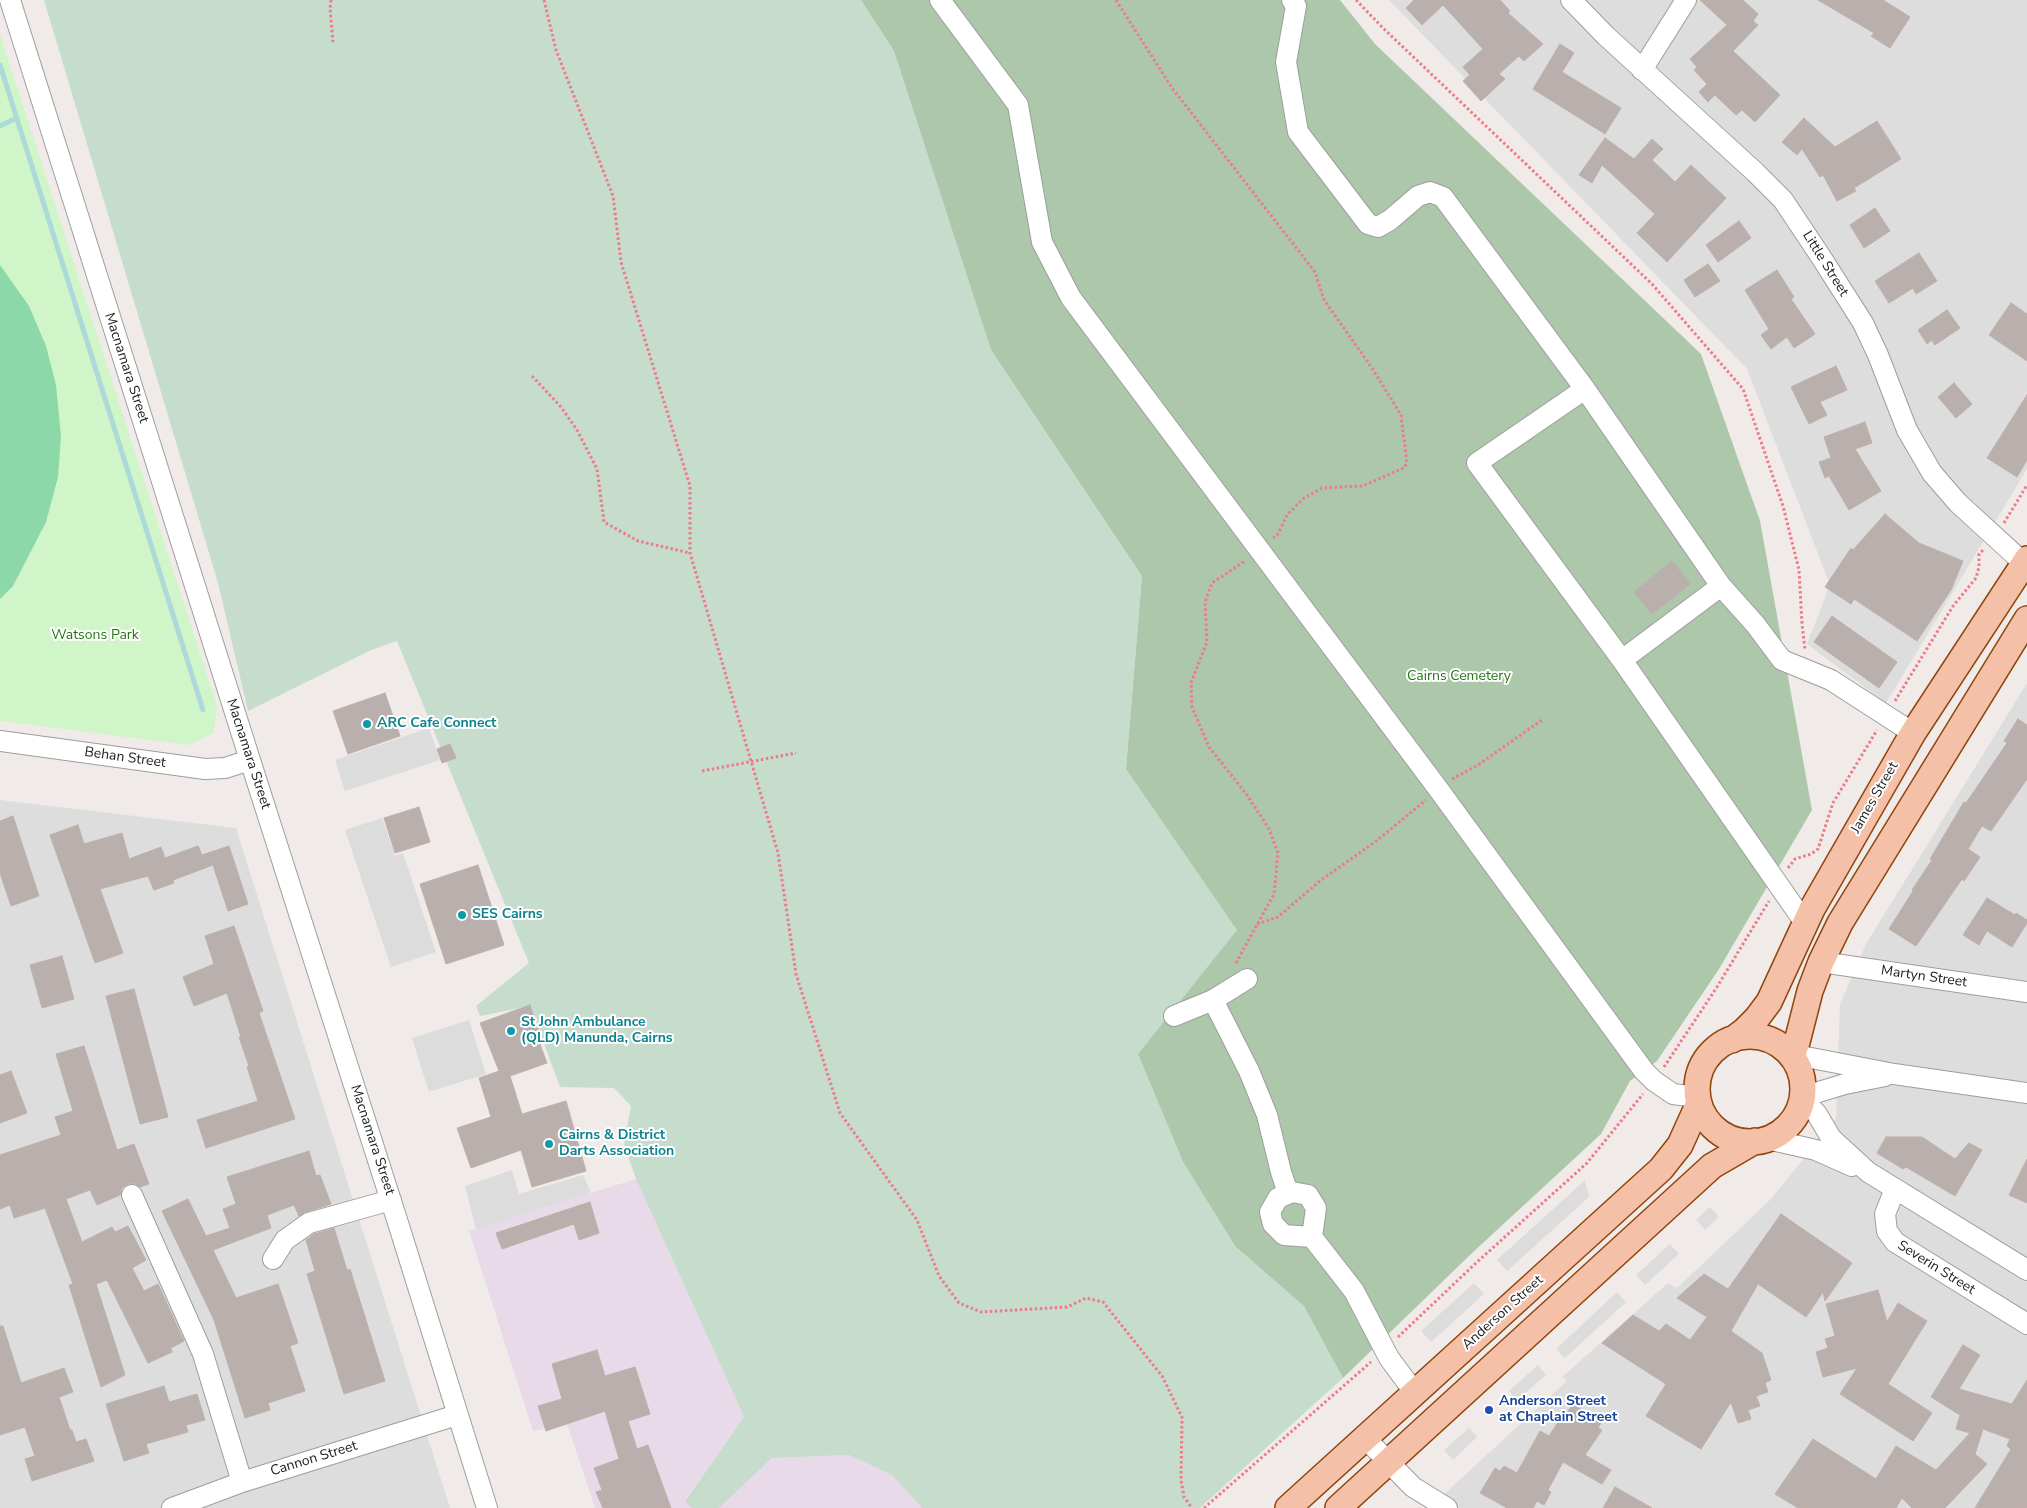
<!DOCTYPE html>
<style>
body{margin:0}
canvas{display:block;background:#f0ebe8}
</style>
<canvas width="2027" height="1508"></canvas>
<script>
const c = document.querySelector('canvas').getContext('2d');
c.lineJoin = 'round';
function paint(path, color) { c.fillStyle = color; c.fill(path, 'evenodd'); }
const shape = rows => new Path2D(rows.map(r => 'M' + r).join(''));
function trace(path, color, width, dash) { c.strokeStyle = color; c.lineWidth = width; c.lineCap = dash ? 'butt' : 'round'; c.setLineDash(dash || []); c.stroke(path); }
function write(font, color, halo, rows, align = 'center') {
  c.font = font + ' "Nunito Sans",sans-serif'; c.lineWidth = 4; c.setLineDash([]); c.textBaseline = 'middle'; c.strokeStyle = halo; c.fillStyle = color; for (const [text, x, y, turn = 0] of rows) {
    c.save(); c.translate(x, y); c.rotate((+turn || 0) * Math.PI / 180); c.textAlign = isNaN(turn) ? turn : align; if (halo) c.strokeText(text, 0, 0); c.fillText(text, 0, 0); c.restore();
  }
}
const residential = shape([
 [1389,0,2027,0,2027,469,1886,703,1807,644,1830,585,1747,369],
 [2027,683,2027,1508,1429,1508,1567,1381,1562,1377,1668,1283,1677,1288,1770,1200,1836,1119,1840,1004,1866,944],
 [0,800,236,828,450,1508,0,1508]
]);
const industrial = shape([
 [636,1179,744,1417,685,1500,691,1508,595,1508,567,1424,533,1431,469,1231],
 [849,1455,892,1475,922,1508,719,1508,772,1458]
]);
const wetland = shape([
 [44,0,861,0,894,51,991,350,1142,576,1126,769,1238,930,1138,1054,1183,1162,1235,1246,1305,1306,1343,1378,1200,1508,922,1508,892,1475,849,1455,772,1458,719,1508,691,1508,685,1501,744,1417,636,1179,624,1144,631,1106,614,1088,560,1087,530,1006,480,1016,476,1006,529,963,397,641,371,650,248,711,218,583]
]);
const cemetery = shape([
 [861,0,1340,0,1375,44,1701,354,1760,521,1812,810,1719,969,1657,1061,1630,1081,1601,1134,1471,1254,1343,1378,1304,1306,1235,1246,1183,1162,1138,1054,1237,930,1126,769,1142,576,991,350,894,51]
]);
const park = shape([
 [0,34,217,706,214,732,190,745,0,721]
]);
const pitch = shape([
 [0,265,29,306,46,346,56,385,61,436,58,477,46,522,13,586,0,599]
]);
const parking = shape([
 [429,728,440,760,345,791,335,760],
 [382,818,395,856,403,853,436,952,391,967,345,830],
 [469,1020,486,1074,429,1092,412,1038],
 [512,1170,519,1194,583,1175,591,1193,476,1229,465,1186],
 [1585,1180,1589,1197,1507,1271,1497,1260],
 [1710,1207,1719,1217,1705,1230,1696,1220],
 [1670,1244,1679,1254,1645,1285,1636,1275],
 [1474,1283,1484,1294,1431,1342,1421,1331],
 [1617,1292,1626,1302,1565,1358,1556,1349],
 [1538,1365,1546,1375,1517,1400,1509,1391],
 [1469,1428,1477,1437,1453,1460,1444,1450]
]);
const stream = shape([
 [0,65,203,710],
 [0,126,17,118]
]);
const building = shape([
 [1414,0,1500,0,1510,11,1508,13,1543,44,1524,61,1519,56,1499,74,1505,79,1481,101,1463,81,1470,75,1463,67,1483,49,1443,5,1422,25,1406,8,1414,0],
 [1700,0,1743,0,1758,14,1753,21,1758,25,1733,51,1780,95,1755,122,1742,110,1736,115,1715,95,1708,102,1699,92,1707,84,1694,70,1697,67,1690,59,1727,25,1700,0],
 [1818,0,1883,0,1910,17,1890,48,1871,36,1874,33,1818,0],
 [1560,44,1574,53,1562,72,1621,108,1605,134,1533,89,1560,44],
 [1804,118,1835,147,1877,121,1901,159,1854,188,1856,191,1837,201,1823,175,1820,177,1802,149,1797,155,1782,142,1804,118],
 [1605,138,1634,159,1652,139,1663,149,1652,160,1675,182,1691,165,1726,198,1667,262,1637,233,1655,214,1602,165,1592,183,1579,175,1605,138],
 [1875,208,1890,231,1864,248,1850,225,1875,208],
 [1739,221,1751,238,1718,262,1706,245,1739,221],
 [1919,253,1937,281,1916,294,1913,288,1889,303,1875,281,1919,253],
 [1708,264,1720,281,1695,297,1684,280,1708,264],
 [1777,270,1794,297,1791,299,1815,334,1794,348,1787,337,1771,349,1761,335,1769,329,1745,290,1777,270],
 [2011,303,2027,314,2027,361,1989,335,2011,303],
 [1947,310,1960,328,1935,345,1932,340,1927,344,1918,330,1947,310],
 [1836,366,1847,390,1820,402,1827,415,1809,424,1791,387,1836,366],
 [1954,383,1972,404,1956,418,1938,397,1954,383],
 [2027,395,2027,460,2017,477,1987,458,2027,395],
 [1865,422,1872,443,1855,449,1881,491,1849,510,1829,476,1825,478,1819,462,1831,458,1824,437,1865,422],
 [1885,514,1919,543,1963,561,1951,590,1917,641,1854,599,1851,604,1825,587,1851,548,1853,550,1885,514],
 [1672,561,1690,584,1652,614,1634,592,1672,561],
 [1832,616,1897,662,1879,688,1814,642,1832,616],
 [385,693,400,736,348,754,333,711,385,693],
 [2018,719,2027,725,2027,779,1991,831,1982,826,1968,849,1980,857,1964,881,1962,879,1916,946,1889,929,1913,891,1912,890,1932,860,1930,859,1964,802,1966,803,2007,743,2004,741,2018,719],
 [450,744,456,758,442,763,437,749,450,744],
 [419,807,430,842,395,853,384,818,419,807],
 [13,816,39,896,11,906,0,873,0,821,13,816],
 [78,825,84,844,122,833,129,859,161,847,165,858,198,846,202,855,229,846,248,904,228,911,213,865,173,880,174,883,154,890,148,876,100,889,123,953,95,963,50,835,78,825],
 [478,865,504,945,446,964,420,884,478,865],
 [1987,898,2015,915,2016,913,2027,920,2027,923,2012,947,1987,931,1979,945,1963,935,1987,898],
 [234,926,263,1011,259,1013,295,1119,206,1148,197,1120,258,1101,247,1067,249,1066,239,1037,241,1037,227,993,194,1006,183,977,214,964,205,936,234,926],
 [62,956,74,999,42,1008,30,965,62,956],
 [134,989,168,1117,140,1124,106,996,134,989],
 [530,1005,541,1038,538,1039,547,1063,510,1076,522,1114,566,1101,586,1171,532,1187,521,1150,471,1168,457,1128,491,1117,479,1078,499,1071,480,1023,530,1005],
 [84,1046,117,1150,134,1144,149,1184,140,1187,134,1183,128,1184,122,1188,120,1195,97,1205,90,1190,66,1199,82,1242,112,1227,115,1232,128,1226,146,1260,132,1268,144,1291,158,1284,184,1341,171,1348,172,1352,148,1363,107,1280,96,1284,125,1375,101,1387,69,1285,73,1284,45,1208,14,1218,10,1205,0,1209,0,1155,61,1135,55,1117,73,1111,56,1054,84,1046],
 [11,1071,27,1113,0,1123,0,1075,11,1071],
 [1886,1137,1922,1137,1955,1159,1969,1143,1982,1150,1955,1196,1906,1167,1903,1169,1877,1153,1886,1137],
 [309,1151,316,1176,320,1175,331,1204,306,1212,299,1216,294,1205,267,1215,271,1228,213,1250,236,1298,278,1284,298,1343,290,1346,305,1391,268,1403,270,1410,245,1418,214,1320,162,1211,188,1199,206,1236,230,1228,223,1209,236,1204,227,1177,309,1151],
 [2027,1159,2027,1203,2009,1195,2027,1159],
 [590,1202,599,1233,579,1240,574,1224,502,1249,496,1233,590,1202],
 [1781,1214,1852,1263,1825,1301,1823,1292,1806,1317,1758,1284,1731,1331,1762,1353,1771,1380,1765,1383,1768,1392,1756,1396,1760,1406,1748,1410,1751,1419,1738,1423,1731,1402,1701,1449,1646,1416,1666,1384,1602,1343,1633,1315,1659,1331,1666,1324,1690,1340,1707,1317,1677,1298,1704,1274,1728,1289,1781,1214],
 [334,1228,347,1270,350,1269,385,1381,344,1394,307,1274,315,1271,306,1240,314,1234,334,1228],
 [1878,1290,1887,1322,1898,1303,1927,1321,1888,1384,1932,1413,1913,1441,1840,1394,1857,1368,1823,1377,1816,1352,1828,1348,1825,1339,1835,1336,1826,1304,1878,1290],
 [0,1326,3,1326,21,1383,64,1368,73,1392,59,1397,70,1430,72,1430,76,1442,86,1439,94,1461,32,1481,25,1459,35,1456,25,1427,0,1435,0,1326],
 [1963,1345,1980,1355,1959,1389,2012,1404,2027,1380,2027,1508,1975,1508,2011,1449,2007,1446,2010,1439,1983,1429,1975,1454,1987,1464,1945,1508,1912,1508,1902,1498,1896,1508,1798,1508,1775,1494,1813,1439,1876,1479,1896,1446,1936,1470,1970,1433,1956,1429,1960,1415,1931,1397,1963,1345],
 [597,1350,605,1376,635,1367,650,1414,628,1421,637,1449,648,1445,671,1508,603,1508,596,1492,602,1490,594,1468,619,1459,605,1411,546,1431,538,1406,562,1399,552,1364,597,1350],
 [164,1386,169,1402,197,1394,205,1420,186,1425,188,1432,146,1444,149,1453,124,1461,106,1404,164,1386],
 [1573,1404,1601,1423,1598,1428,1602,1430,1585,1455,1611,1470,1602,1484,1563,1462,1548,1490,1551,1492,1544,1505,1537,1501,1533,1508,1507,1508,1480,1493,1495,1468,1500,1471,1504,1466,1517,1473,1540,1431,1549,1436,1564,1413,1566,1414,1573,1404],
 [1615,1487,1652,1508,1603,1508,1615,1487]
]);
const path = shape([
 [331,0,330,8,333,42],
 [544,0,556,50,613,196,621,262,690,486,690,553,778,853,796,974,840,1113,917,1220,939,1276,959,1303,981,1312,1067,1307,1086,1298,1103,1302,1162,1376,1182,1417,1181,1480,1184,1497,1192,1508],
 [1116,0,1172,88,1315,272,1324,300,1372,368,1401,415,1407,463,1404,468,1362,486,1322,488,1304,498,1287,515,1278,534,1273,538],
 [1356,0,1384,29,1652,284,1743,389,1783,506,1799,570,1802,624,1805,650],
 [532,376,561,407,577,430,597,469,604,522,638,541,690,553],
 [2004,523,2027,485],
 [1895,701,1953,606,1976,578,1979,567,1979,554,1983,550],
 [702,771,796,753],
 [1452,779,1478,765,1542,720],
 [1788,868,1795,859,1811,854,1818,849,1833,803,1877,730],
 [1257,924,1278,917,1321,880,1375,842,1426,800],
 [1236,963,1274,894,1278,853,1269,829,1247,795,1209,747,1192,707,1191,683,1207,642,1205,602,1212,583,1245,561],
 [1664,1067,1717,987,1769,901],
 [1398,1337,1476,1263,1587,1163,1643,1094],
 [1204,1508,1371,1362]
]);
const minor = shape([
 [10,0,250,760,399,1226,487,1508],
 [940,0,1018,105,1042,242,1071,298,1439,790,1644,1071,1654,1081,1673,1094,1689,1096,1697,1091],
 [1292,0,1296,6,1286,62,1298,132,1368,224,1378,227,1390,220,1418,196,1430,192,1443,197,1585,389],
 [1571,0,1606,36,1755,172,1783,200,1821,257,1863,323,1878,355,1907,430,1932,473,1958,503,2027,566],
 [1642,70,1686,0],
 [1721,586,1755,624,1782,660,1831,680,1913,733],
 [1622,660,1721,586,1585,389,1477,463,1622,660,1805,923],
 [0,741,205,769,225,768,250,760],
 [1821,962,2027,992],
 [1213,1000,1247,979],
 [1174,1016,1213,1000,1249,1071,1267,1115,1281,1172,1288,1193],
 [1792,1057,1806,1057,1894,1074,2027,1093],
 [1802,1097,1845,1084,1885,1076],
 [1802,1098,1817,1114,1831,1138,1868,1172,2027,1270],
 [1767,1139,1816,1150,1852,1166],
 [1895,1189,1885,1214,1887,1231,1895,1242,2027,1324],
 [132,1195,203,1354,242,1482],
 [1312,1237,1316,1208,1308,1195,1292,1192,1278,1198,1270,1212,1273,1224,1284,1235,1312,1237,1354,1291,1389,1358,1415,1393],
 [273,1259,285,1240,309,1223,391,1200],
 [1365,1438,1413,1487,1447,1508],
 [172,1508,242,1482,457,1415]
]);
const major = shape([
 '1697 1089a53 53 0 1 1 106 0a53 53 0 1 1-106 0Z',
 [1732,1040,1744,1031,1757,1018,1769,1002,1812,909,1913,733,2027,559],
 [1792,1056,1797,1042,1810,991,1821,962,1840,923,2027,619],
 [1288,1508,1661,1169,1680,1145,1699,1103],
 [1338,1508,1712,1166,1755,1141]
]);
const markers = [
 [367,724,5,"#0f9aa8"],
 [462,915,5,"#0f9aa8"],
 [511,1031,5,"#0f9aa8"],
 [549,1144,5,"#0f9aa8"],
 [1489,1410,5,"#1a4fb4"]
];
const streetNames = [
 ["Little Street",1825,264,58],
 ["Macnamara Street",126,368,72],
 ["Macnamara Street",248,754,72],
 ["Behan Street",125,758,8],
 ["James Street",1875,798,-60],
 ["Martyn Street",1924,977,8],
 ["Macnamara Street",372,1140,72],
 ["Severin Street",1936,1268,32],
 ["Anderson Street",1503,1313,-42],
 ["Cannon Street",314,1459,-17]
];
const parkNames = [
 ["Watsons Park",95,636],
 ["Cairns Cemetery",1459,677]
];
const cultureNames = [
 ["ARC Cafe Connect",377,724],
 ["SES Cairns",472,915],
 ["St John Ambulance",521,1023],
 ["(QLD) Manunda, Cairns",521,1039],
 ["Cairns & District",559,1136],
 ["Darts Association",559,1152]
];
const transitNames = [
 ["Anderson Street",1499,1402],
 ["at Chaplain Street",1499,1418]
];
paint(residential, '#deddde');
paint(industrial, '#e8dae8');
paint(wetland, '#c6ddcd');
paint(cemetery, '#adc7ab');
paint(park, '#d0f5c9');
paint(pitch, '#8dd8a9');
paint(parking, '#dcdcdc');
trace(stream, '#acdad9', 5);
paint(building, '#b9b0ad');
trace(building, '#c0afab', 1);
trace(minor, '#9d9d9d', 22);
trace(major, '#90450d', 28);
trace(path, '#ee7a8a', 3, [2.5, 2.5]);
trace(minor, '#fff', 20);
trace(major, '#f4c1a8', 25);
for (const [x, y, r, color] of markers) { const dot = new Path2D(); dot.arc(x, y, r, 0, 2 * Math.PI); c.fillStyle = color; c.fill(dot); trace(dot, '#fff', 2); }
write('14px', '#202020', '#fff', streetNames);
write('14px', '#257715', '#fff', parkNames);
write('bold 14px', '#0d838f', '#fff', cultureNames, 'left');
write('bold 14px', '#164399', '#fff', transitNames, 'left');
</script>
